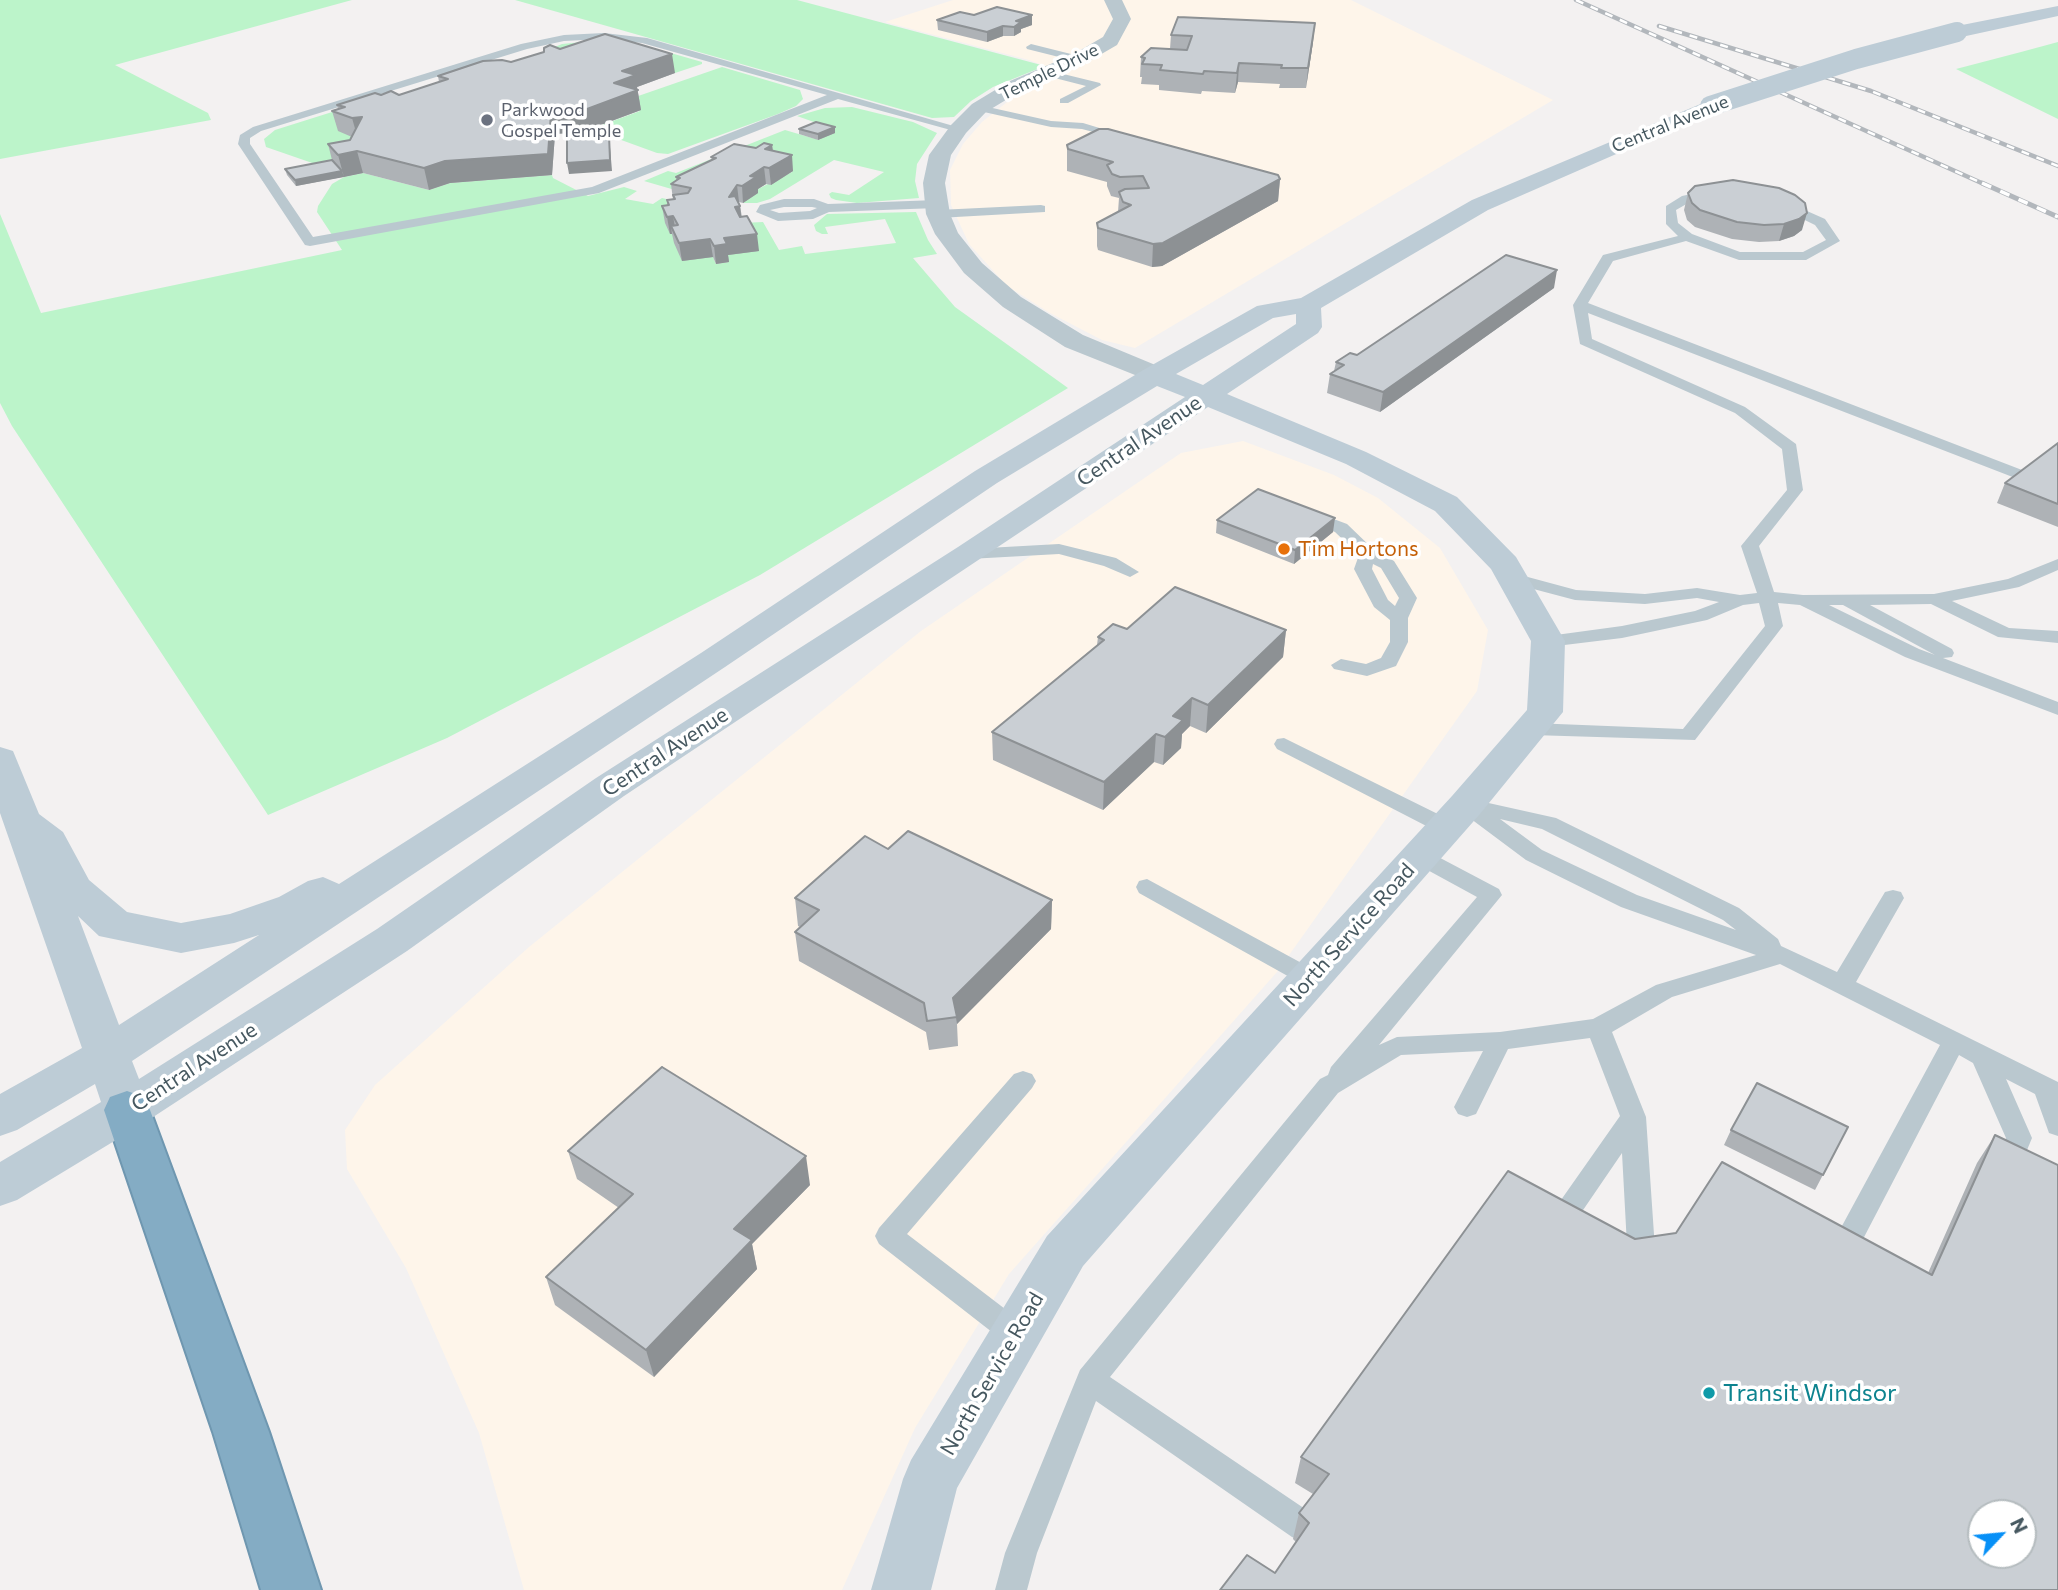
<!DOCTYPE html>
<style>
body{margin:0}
#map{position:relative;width:2058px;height:1590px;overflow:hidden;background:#f3f1f1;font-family:Commissioner,sans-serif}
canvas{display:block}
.north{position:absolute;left:1967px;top:1499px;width:70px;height:70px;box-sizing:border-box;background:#fff;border:2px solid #b5bcbf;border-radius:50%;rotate:64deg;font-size:19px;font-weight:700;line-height:28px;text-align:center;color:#465860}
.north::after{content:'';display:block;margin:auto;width:24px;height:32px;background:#0790f7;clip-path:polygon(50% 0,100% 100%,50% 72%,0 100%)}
</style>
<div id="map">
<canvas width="2058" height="1590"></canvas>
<div class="north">N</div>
</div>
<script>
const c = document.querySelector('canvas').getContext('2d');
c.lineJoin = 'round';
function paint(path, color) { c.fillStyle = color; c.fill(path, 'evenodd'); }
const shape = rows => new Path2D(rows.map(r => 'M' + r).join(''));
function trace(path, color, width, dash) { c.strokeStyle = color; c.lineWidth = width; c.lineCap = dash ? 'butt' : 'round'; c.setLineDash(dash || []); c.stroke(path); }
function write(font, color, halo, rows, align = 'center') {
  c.font = font + ' Commissioner,sans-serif'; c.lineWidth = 7; c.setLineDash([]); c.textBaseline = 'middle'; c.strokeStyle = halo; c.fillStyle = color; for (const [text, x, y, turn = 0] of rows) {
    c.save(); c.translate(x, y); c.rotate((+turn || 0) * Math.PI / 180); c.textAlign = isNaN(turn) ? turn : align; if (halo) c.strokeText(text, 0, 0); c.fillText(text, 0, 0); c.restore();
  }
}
const commercial = shape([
 [953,0,1351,0,1553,100,1135,348,1102,340,1050,313,1007,286,969,244,951,205,950,170,963,144,982,122,1021,91,1063,73,1029,60,885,22],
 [1243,441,1334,475,1378,498,1440,548,1488,630,1477,691,1277,972,1009,1274,915,1428,842,1590,524,1590,479,1433,406,1268,347,1169,345,1130,375,1085,529,947,921,631,1181,453]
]);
const green = shape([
 [0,0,352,0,115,65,208,113,211,120,0,159],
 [515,0,797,0,1045,66,993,87,971,101,954,117,932,118],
 [604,40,643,45,702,62,702,64,675,73,607,53,358,139,356,161,318,165,266,147,264,139,275,130,367,101,430,92,542,57,550,49,562,44],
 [2058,42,2058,119,1956,69,2021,52],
 [722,67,800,90,803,99,796,106,778,114,668,154,657,153,591,129,640,111,618,103],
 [852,107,913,122,937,133,917,164,915,181,919,198,857,203,836,200,831,198,829,194,832,192,849,195,884,172,834,160,770,199,757,203,743,203,752,192,792,172,675,190,644,181,668,171,676,173,785,130,819,140,828,127,797,116,825,108],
 [363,173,429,190,450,183,552,175,553,178,588,196,624,187,637,191,625,199,653,204,662,198,693,205,676,233,713,257,716,264,728,262,726,255,742,223,763,222,779,250,802,246,805,254,896,243,885,219,825,227,828,234,822,234,816,231,814,225,827,214,916,212,928,240,937,254,913,258,955,307,1068,388,760,575,447,738,268,815,12,426,0,403,0,214,41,313,342,250,317,212,318,206,332,184,344,177]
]);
const lane = shape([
 [604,33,647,38,964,129,958,132,838,99,599,193,310,246,305,245,238,144,240,135,253,127,521,44,564,35,604,33],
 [604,39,642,43,827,95,592,187,313,237,250,144,250,138,261,131,527,49,564,41,604,39],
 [1031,44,1083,57,1084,59,1079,62,1027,49,1026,47,1031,44],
 [1047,70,1100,83,1101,85,1068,103,1060,103,1060,99,1086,86,1043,75,1042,73,1047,70],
 [979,105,1051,121,1083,123,1129,137,1123,140,1082,129,1051,127,975,110,975,106,979,105],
 [1714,189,1720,193,1718,196,1690,202,1676,210,1678,223,1692,234,1740,252,1803,252,1826,240,1815,225,1776,206,1776,200,1780,199,1825,219,1840,241,1806,260,1739,260,1686,241,1613,261,1588,303,2035,475,2037,478,2035,481,2023,481,1588,313,1592,339,1745,407,1796,444,1803,490,1759,546,1774,592,1803,595,1934,594,2008,579,2058,559,2058,570,2019,587,1952,601,2009,628,2058,631,2058,643,1998,637,1931,604,1870,605,1952,649,1954,653,1952,657,1943,658,2058,702,2058,715,1905,657,1800,605,1778,603,1783,626,1695,740,1532,735,1525,733,1522,729,1525,725,1532,723,1683,729,1765,626,1759,603,1743,605,1707,620,1622,638,1548,647,1541,645,1539,641,1541,637,1622,626,1695,611,1719,602,1697,598,1645,604,1575,600,1507,582,1504,578,1513,573,1576,590,1645,594,1697,588,1740,595,1757,593,1741,546,1787,490,1782,449,1735,413,1580,344,1573,305,1603,255,1678,236,1666,224,1666,206,1682,196,1714,189],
 [1829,605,1843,605,1935,655,1919,649,1829,605],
 [784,199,814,199,828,204,937,200,943,204,937,208,829,212,813,219,778,221,756,212,760,205,784,199],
 [784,207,812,207,817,208,810,211,779,213,770,210,784,207],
 [1041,205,1045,206,1045,212,938,218,932,214,938,210,1041,205],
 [1307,509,1347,524,1374,550,1394,561,1417,598,1408,618,1408,642,1396,666,1367,676,1334,669,1331,665,1341,659,1366,664,1381,658,1390,642,1390,620,1374,607,1354,569,1359,555,1335,532,1301,518,1299,514,1307,509],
 [1373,564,1381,568,1399,598,1395,606,1388,600,1372,569,1373,564],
 [1059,544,1116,558,1139,572,1130,577,1104,566,1059,554,969,559,960,554,969,549,1059,544],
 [1284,738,1454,822,1457,827,1454,832,1446,834,1438,832,1277,749,1274,744,1277,739,1284,738],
 [1466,798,1556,818,1739,908,1778,939,1781,946,1837,972,1885,892,1893,890,1901,892,1904,898,1856,982,2058,1082,2058,1136,2049,1133,2035,1094,2006,1079,2032,1138,2015,1179,2006,1182,1997,1179,1993,1171,2006,1138,1973,1063,1959,1055,1850,1264,1840,1268,1830,1264,1826,1256,1830,1248,1940,1045,1780,964,1672,997,1612,1032,1646,1117,1656,1264,1652,1273,1642,1276,1632,1273,1628,1264,1622,1153,1566,1235,1556,1239,1546,1235,1542,1227,1620,1116,1590,1038,1508,1049,1476,1114,1467,1117,1458,1114,1454,1107,1483,1051,1401,1055,1338,1093,1110,1377,1314,1515,1319,1526,1314,1537,1303,1542,1292,1537,1096,1401,1037,1553,1027,1590,995,1590,1005,1553,1080,1370,1320,1079,1328,1075,1331,1067,1477,897,1411,861,1408,856,1411,851,1419,849,1427,851,1499,889,1502,895,1379,1045,1397,1037,1500,1032,1593,1019,1656,985,1756,955,1621,907,1526,860,1459,810,1455,805,1459,800,1466,798],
 [1500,819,1542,829,1723,920,1736,930,1637,895,1542,850,1500,819],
 [1147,879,1318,972,1322,978,1318,984,1310,987,1302,984,1139,893,1136,887,1139,881,1147,879],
 [1023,1071,1032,1074,1036,1081,1032,1088,907,1234,1026,1325,1030,1334,1026,1343,1016,1347,1006,1343,879,1244,875,1236,879,1228,1014,1074,1023,1071]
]);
const street = shape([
 [1104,0,1122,0,1131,19,1117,45,1086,63,1024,89,986,112,966,133,951,155,945,183,950,214,958,233,982,263,1021,297,1083,335,1165,369,1169,375,1165,381,1155,383,1065,347,1003,307,964,273,935,234,926,214,923,183,929,155,951,125,972,104,1010,81,1072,55,1103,37,1113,19,1104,0]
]);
const secondary = shape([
 [2058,6,2058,16,1957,38,1948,32,1957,26,2058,6],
 [1710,100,1717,102,1720,106,1717,110,1488,210,1321,308,1322,327,1318,333,1227,394,1366,452,1457,497,1516,557,1565,641,1563,712,1480,814,1083,1266,957,1488,931,1590,871,1590,903,1479,911,1460,1047,1236,1452,796,1527,710,1531,641,1491,569,1435,511,1346,464,1208,407,624,796,407,951,144,1123,17,1200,0,1206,0,1162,101,1102,95,1084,17,1130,0,1136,0,1094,82,1048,0,813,0,747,13,751,39,814,63,832,89,880,127,912,181,923,230,914,279,897,308,881,323,877,339,884,701,653,975,471,1145,369,1257,306,1301,298,1472,200,1710,100],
 [1296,314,1296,324,1203,385,1176,374,1273,318,1296,314],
 [1157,386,1185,397,958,547,596,778,377,929,139,1079,132,1061,725,667,997,483,1157,386],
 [78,916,99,936,181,953,234,943,259,935,119,1025,78,916]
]);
const highway = shape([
 [127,1091,144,1097,150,1110,269,1432,321,1590,261,1590,213,1432,104,1110,110,1097,127,1091]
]);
const railFar1 = shape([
 [1576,0,1986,185],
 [1659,26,1871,91,2058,166]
]);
const rail = shape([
 [1982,183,2058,217]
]);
const secondaryBridge = shape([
 [1710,106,1856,59,1957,32]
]);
const wall = shape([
 [974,15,1032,15,1032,25,1021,29,1021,32,1014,36,1003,36,987,42,938,30,937,20],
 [1171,35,1313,42,1306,88,1279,88,1280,84,1238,82,1235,93,1202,91,1201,94,1159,90,1159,85,1141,84,1142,77,1140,77,1141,57,1170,49],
 [560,49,675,73,637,87,641,110,582,132,555,134,552,175,450,183,429,190,363,173,296,186,287,175,285,169,332,160,328,144,350,140,352,137,338,131,332,111,338,109,337,105,381,95,399,95,439,82,438,76,511,62,544,52],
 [799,129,835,133,818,140,799,134],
 [772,145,773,151,793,171,771,185,766,184,758,189,758,193,743,203,739,202,739,203,740,206,742,217,759,251,728,255,729,262,716,264,713,257,682,261,674,243,672,234,670,234,665,223,662,206,667,206,667,200,673,200,671,184,676,180,676,177,712,160,711,157],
 [1067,145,1280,179,1278,201,1162,266,1152,267,1098,250,1097,246,1097,223,1118,212,1119,198,1111,196,1107,186,1107,182,1067,171],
 [1688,193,1802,230,1794,236,1779,241,1759,242,1732,239,1695,227,1687,220,1684,210],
 [1554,288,1380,412,1327,393,1330,374,1334,371,1336,362],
 [2058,443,2058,527,1997,503,2005,483],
 [1217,520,1333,532,1294,564,1216,533],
 [1127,629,1286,630,1283,657,1206,733,1190,726,1182,734,1181,748,1163,765,1154,762,1103,810,993,760,992,732,1097,645,1098,637],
 [888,849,1052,900,1051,929,957,1024,958,1046,929,1050,926,1032,799,961,795,932,800,927,798,926,795,898],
 [1848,1127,1815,1190,1724,1145,1731,1130],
 [1995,1135,2058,1590,1275,1573,1296,1542,1293,1539,1299,1513,1313,1494,1295,1483,1301,1457,1635,1239,1928,1273,1977,1163],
 [568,1151,810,1185,752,1244,757,1269,654,1377,555,1305,546,1277,619,1208,577,1179]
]);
const shadedWall = shape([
 [1032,15,1032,25,1021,29,1021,32,1014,36,1014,27,1016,21],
 [1315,23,1313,42,1306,88,1308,68],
 [1003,26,1003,36,987,42,987,32],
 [672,54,675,73,637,87,641,110,582,132,555,134,552,175,450,183,429,190,424,168,551,114,614,83,622,71],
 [1239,63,1238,82,1235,93,1237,73],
 [362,117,358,139,352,118],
 [835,127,835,133,818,140,818,134],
 [609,135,612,171,569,174,567,163],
 [772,145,774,161,765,149],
 [357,151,363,173,344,177,338,155],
 [792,155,793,171,771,185,769,168],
 [764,167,766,184,758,189,758,193,743,203,742,186,750,176],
 [342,171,344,177,296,186,295,180],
 [1280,179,1278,201,1162,266,1152,267,1153,244],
 [737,185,739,202,735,207,740,206,742,223,729,197],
 [1807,213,1802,230,1794,236,1779,241,1784,224],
 [673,216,676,233,671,226,672,234,670,234,667,217],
 [757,234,759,251,728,255,729,262,716,264,714,246,724,238],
 [710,239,713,257,682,261,679,243],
 [1557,270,1554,288,1380,412,1383,392],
 [1335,518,1333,532,1294,564,1295,550],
 [1286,630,1283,657,1206,733,1208,705],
 [1192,698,1190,726,1182,734,1181,748,1163,765,1165,737,1173,716],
 [1156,734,1154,762,1103,810,1104,782],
 [1052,900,1051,929,957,1024,953,998],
 [806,1156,810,1185,752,1244,757,1269,654,1377,646,1350,734,1229]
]);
const building = shape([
 [997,7,1032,15,1016,21,1021,22,1014,27,1003,26,987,32,937,20,960,12,974,15,997,7],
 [1178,17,1315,23,1308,68,1281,68,1282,65,1239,63,1237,73,1204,71,1203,74,1160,70,1162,65,1142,64,1145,58,1141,57,1151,48,1187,50,1192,36,1171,35,1178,17],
 [605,34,672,54,622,71,636,75,614,83,638,90,579,112,551,114,548,154,445,161,424,168,357,151,338,155,328,144,350,140,362,117,352,118,332,111,345,107,337,105,375,93,381,95,391,91,399,95,448,79,438,76,483,61,502,60,511,62,544,52,544,48,550,45,560,49,605,34],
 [816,122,835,127,818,134,799,129,816,122],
 [1099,129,1108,129,1278,175,1280,179,1163,243,1153,244,1098,228,1097,223,1131,205,1123,202,1119,192,1125,189,1149,188,1143,176,1120,177,1112,174,1107,165,1113,162,1068,149,1067,145,1099,129],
 [609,135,610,160,567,163,567,138,609,135],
 [764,143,772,145,765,149,792,155,769,168,764,167,750,176,756,177,742,186,737,185,729,197,735,196,740,206,735,207,740,217,747,216,757,234,724,238,727,244,714,246,710,239,679,243,671,226,678,225,673,216,667,217,662,206,669,205,667,200,675,199,673,195,688,193,691,188,671,184,680,178,676,177,716,158,711,157,734,144,756,148,764,143],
 [332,160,342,171,295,180,285,169,332,160],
 [1733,180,1779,188,1795,195,1805,203,1807,213,1799,219,1784,224,1764,225,1737,222,1700,210,1692,203,1688,193,1695,186,1733,180],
 [1506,255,1557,270,1383,392,1330,374,1344,365,1336,362,1350,353,1357,355,1506,255],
 [2058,443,2058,504,2005,483,2058,443],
 [1258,489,1335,518,1295,550,1217,520,1258,489],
 [1175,587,1286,630,1208,705,1192,698,1173,716,1183,720,1165,737,1156,734,1104,782,992,732,1104,640,1098,637,1113,624,1127,629,1175,587],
 [908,831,1052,900,953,998,957,1017,927,1021,924,1003,795,932,819,910,795,898,865,836,888,849,908,831],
 [662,1067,806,1156,734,1229,752,1240,646,1350,546,1277,633,1194,568,1151,662,1067],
 [1757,1083,1848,1127,1823,1175,1731,1130,1757,1083],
 [1995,1135,2058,1165,2058,1590,1220,1590,1247,1555,1275,1573,1309,1523,1299,1513,1329,1474,1301,1457,1508,1171,1635,1239,1676,1233,1722,1162,1932,1275,1995,1135],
 [1981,1513,2023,1513,2023,1555,1981,1555,1981,1513]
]);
const markers = [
 [487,120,7,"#6b7280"],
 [1284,549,7,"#e8710a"],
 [1709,1393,7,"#0f9aa8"]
];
const farStreetnames = [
 ["Temple Drive",1049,72,-26],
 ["Central Avenue",1670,124,-22]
];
const farWorshipnames = [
 ["Parkwood",501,110],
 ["Gospel Temple",501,131]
];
const streetNames = [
 ["Central Avenue",1139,441,-34],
 ["Central Avenue",665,752,-33],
 ["North Service Road",1349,935,-48],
 ["Central Avenue",194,1067,-33],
 ["North Service Road",992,1374,-60]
];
const foodNames = [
 ["Tim Hortons",1298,549]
];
const nearCulturenames = [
 ["Transit Windsor",1723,1393]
];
paint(commercial, '#fef5ea');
paint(green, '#bcf4ca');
trace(highway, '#6f97b0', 4);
paint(lane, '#bac8cf');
paint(street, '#bac8cf');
paint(secondary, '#bdccd6');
paint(highway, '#84acc4');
trace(railFar1, '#b2b7bc', 4.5);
trace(rail, '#b2b7bc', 5);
trace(railFar1, '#fff', 2.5, [8]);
trace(rail, '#fff', 3.5, [10]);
trace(secondaryBridge, '#bdccd6', 20);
paint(wall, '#aeb2b6');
paint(shadedWall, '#8d9194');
paint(building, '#cacfd4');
trace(building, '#8d9194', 2);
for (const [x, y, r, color] of markers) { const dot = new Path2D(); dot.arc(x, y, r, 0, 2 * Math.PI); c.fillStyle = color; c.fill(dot); trace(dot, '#fff', 2.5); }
write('18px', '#465860', '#fff', farStreetnames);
write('18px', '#5b616d', '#fff', farWorshipnames, 'left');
write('21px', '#465860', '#fff', streetNames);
write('21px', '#c56008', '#fff', foodNames, 'left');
write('24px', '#0d838f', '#fff', nearCulturenames, 'left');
</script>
